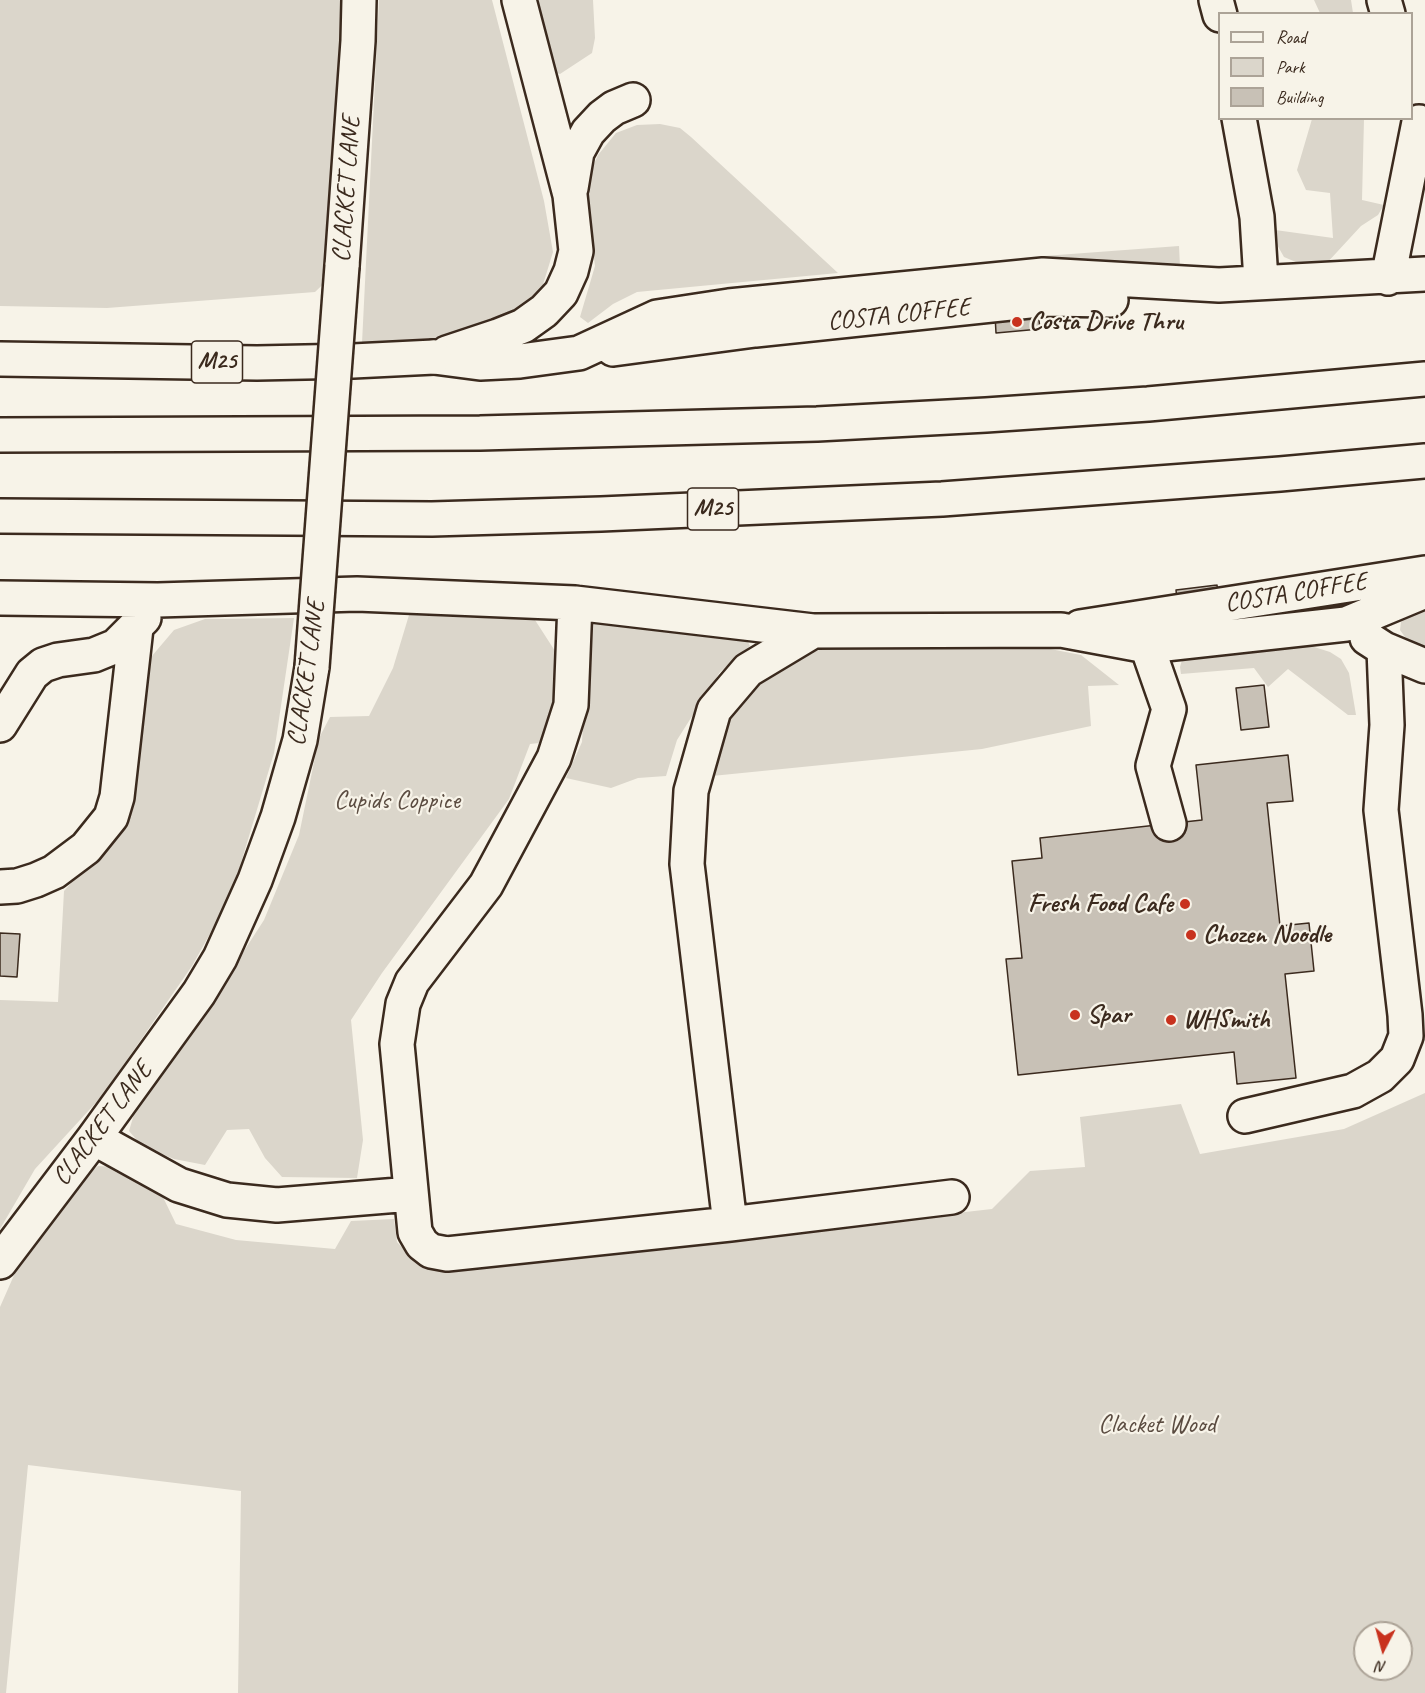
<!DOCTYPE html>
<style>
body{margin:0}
#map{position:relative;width:1425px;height:1693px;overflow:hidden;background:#f7f3e8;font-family:Caveat,sans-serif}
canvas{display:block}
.legend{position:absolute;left:1218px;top:12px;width:195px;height:108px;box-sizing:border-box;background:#f7f3e8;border:2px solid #aca397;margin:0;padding:8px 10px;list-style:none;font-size:18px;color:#3b2a1e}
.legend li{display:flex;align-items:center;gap:12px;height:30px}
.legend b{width:30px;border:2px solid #aca397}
.north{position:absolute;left:1353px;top:1621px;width:60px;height:60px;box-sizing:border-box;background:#f7f3e8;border:2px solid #aca397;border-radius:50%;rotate:186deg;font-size:16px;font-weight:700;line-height:24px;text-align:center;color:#3b2a1e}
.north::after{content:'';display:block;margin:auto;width:21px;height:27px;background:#c8321e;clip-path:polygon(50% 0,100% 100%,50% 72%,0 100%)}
</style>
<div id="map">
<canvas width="1425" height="1693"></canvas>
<ul class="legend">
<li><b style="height:8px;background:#f7f3e8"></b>Road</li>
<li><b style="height:16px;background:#dbd6cb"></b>Park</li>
<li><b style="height:16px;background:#c8c1b6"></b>Building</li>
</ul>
<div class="north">N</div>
</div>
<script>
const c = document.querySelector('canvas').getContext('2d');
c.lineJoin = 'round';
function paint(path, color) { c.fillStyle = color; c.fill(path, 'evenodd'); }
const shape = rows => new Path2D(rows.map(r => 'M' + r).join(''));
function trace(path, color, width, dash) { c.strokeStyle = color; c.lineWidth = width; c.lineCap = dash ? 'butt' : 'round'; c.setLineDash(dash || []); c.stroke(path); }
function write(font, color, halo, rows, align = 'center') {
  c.font = font + ' Caveat,sans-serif'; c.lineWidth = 4.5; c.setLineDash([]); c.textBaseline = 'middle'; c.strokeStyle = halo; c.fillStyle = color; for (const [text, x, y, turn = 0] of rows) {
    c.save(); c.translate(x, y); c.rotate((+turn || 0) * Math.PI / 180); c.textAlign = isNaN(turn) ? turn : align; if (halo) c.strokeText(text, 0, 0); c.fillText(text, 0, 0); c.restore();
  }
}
const green = shape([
 [0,0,359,0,342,266,315,292,107,308,0,306],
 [379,0,492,0,544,201,553,252,541,291,512,318,476,335,433,340,362,343],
 [539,0,593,0,595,38,592,53,560,74,547,70,535,10],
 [1314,0,1351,0,1353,13,1320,13],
 [1312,119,1364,119,1362,200,1384,205,1378,215,1361,226,1325,265,1310,268,1284,257,1268,229,1333,238,1330,193,1306,190,1297,170],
 [660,124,680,128,691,137,838,273,637,292,613,304,588,323,580,317,595,266,586,196,588,177,598,155,616,133,637,125],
 [1179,246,1180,267,1072,260,1045,260,1044,256],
 [1425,606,1425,648,1405,637,1400,630,1401,622,1413,609],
 [409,615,535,620,555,651,555,689,551,717,539,743,530,744,509,799,382,973,351,1020,363,1140,357,1178,282,1177,265,1158,249,1129,227,1130,205,1165,174,1159,142,1146,129,1131,137,1104,194,1028,264,920,299,835,319,738,330,717,369,716,393,668],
 [294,618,274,753,231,896,192,966,102,1096,35,1169,0,1229,0,1000,58,1002,64,891,114,834,146,663,174,630,205,619],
 [593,622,747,640,750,646,720,672,677,740,666,776,638,778,611,788,566,778,582,742,589,627],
 [1030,645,1081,655,1119,685,1088,686,1091,726,982,749,702,777,715,736,742,697,777,665,819,650,971,648],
 [1311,646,1330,652,1341,659,1349,673,1356,715,1348,715,1288,669,1268,687,1254,668,1181,674,1180,667,1182,660],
 [1425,1093,1425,1693,238,1693,241,1491,28,1465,6,1693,0,1693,0,1307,15,1273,42,1228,79,1182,98,1166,116,1167,161,1193,176,1224,236,1240,335,1249,351,1221,394,1219,397,1242,420,1266,454,1270,992,1209,1030,1171,1085,1167,1080,1117,1181,1104,1200,1154,1344,1129],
 [1365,1633,1401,1633,1401,1669,1365,1669]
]);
const building = shape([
 [1038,311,1040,329,996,333,995,315,1038,311],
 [1217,585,1220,604,1178,609,1176,590,1217,585],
 [1264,685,1269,727,1241,730,1236,688,1264,685],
 [1288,755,1293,801,1267,803,1280,926,1309,923,1314,971,1285,974,1296,1078,1237,1084,1234,1052,1018,1075,1006,959,1022,958,1012,861,1042,858,1040,838,1202,820,1196,765,1288,755],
 [0,933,20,934,17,977,0,976,0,933]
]);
const minor = shape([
 [1216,0,1220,15],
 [1384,0,1388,14],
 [1239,118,1257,217,1261,281],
 [571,188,577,152,588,132,602,117,614,108,633,100],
 [342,266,358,41,359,0],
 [1388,278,1419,122],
 [613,349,755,330,1048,299,1111,300],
 [447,353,498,336,523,326,544,311,561,293,571,271,576,251,570,195,519,0],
 [434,357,480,363,520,361,579,353,657,317,729,306,1043,275,1219,285,1425,274],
 [0,598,158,600,357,594,575,603,813,631,1061,630,1147,646,1346,624,1425,591],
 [575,603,571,705,554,758,486,885,412,982,403,1004,397,1044,415,1232,422,1244,431,1251,447,1254,730,1224,952,1197],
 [1080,627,1425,573],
 [1367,638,1384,649,1425,666],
 [1147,646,1169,709,1153,766,1169,824],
 [0,725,32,674,43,665,58,660,94,655,116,646,144,618],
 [0,887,17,886,36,880,54,872,86,848,111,817,117,797,136,628],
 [1245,1116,1353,1091,1380,1076,1397,1059,1406,1036,1405,1015,1381,810,1387,725,1384,649],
 [94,1138,179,1185,227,1200,277,1205,411,1194],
 [730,1224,687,864,691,791,714,710,748,670,813,631],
 [0,1262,94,1138,199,993,220,958,255,880,278,817,300,740,312,667]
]);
const highway = shape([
 [0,359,257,363,353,361,434,357],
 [0,435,480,433,817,424,986,415,1148,404,1425,379],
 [0,516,432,519,601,514,942,499,1280,474,1425,461]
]);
const minorBridge = shape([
 [312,667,342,266]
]);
const markers = [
 [1017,322,6,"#c8321e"],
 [1185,904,6,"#c8321e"],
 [1191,935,6,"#c8321e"],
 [1075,1015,6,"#c8321e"],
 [1171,1020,6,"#c8321e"]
];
const shields = [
 [217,362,51],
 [713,509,51]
];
const shieldNames = [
 ["M25",217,362],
 ["M25",713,509]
];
const streetNames = [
 ["CLACKET LANE",347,189,-86],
 ["COSTA COFFEE",899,315,-6],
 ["COSTA COFFEE",1296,593,-9],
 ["CLACKET LANE",307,673,-82],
 ["CLACKET LANE",103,1124,-53]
];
const poiNames = [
 ["Costa Drive Thru",1029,322],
 ["Fresh Food Cafe",1173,904,"right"],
 ["Chozen Noodle",1203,935],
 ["Spar",1087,1015],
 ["WHSmith",1183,1020]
];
const parkNames = [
 ["Cupids Coppice",397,801],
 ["Clacket Wood",1157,1425]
];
paint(green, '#dbd6cb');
paint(building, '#c8c1b6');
trace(building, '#3b2a1e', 1.5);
trace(minor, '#3b2a1e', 38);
trace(highway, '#3b2a1e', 38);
trace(minor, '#f7f3e8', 33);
trace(highway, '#f7f3e8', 33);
trace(minorBridge, '#3b2a1e', 38, []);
trace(minorBridge, '#f7f3e8', 33);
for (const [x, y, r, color] of markers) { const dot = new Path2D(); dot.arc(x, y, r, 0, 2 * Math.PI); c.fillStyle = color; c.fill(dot); trace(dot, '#f7f3e8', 2); }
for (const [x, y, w] of shields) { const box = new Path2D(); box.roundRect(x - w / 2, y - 21, w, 42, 4.5); c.fillStyle = '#f7f3e8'; c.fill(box); trace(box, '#3b2a1e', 1.5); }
write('bold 24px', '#3b2a1e', null, shieldNames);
write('26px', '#3b2a1e', '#f7f3e8', streetNames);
write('bold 26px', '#3b2a1e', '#f7f3e8', poiNames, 'left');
write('26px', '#5b4c41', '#f7f3e8', parkNames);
</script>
